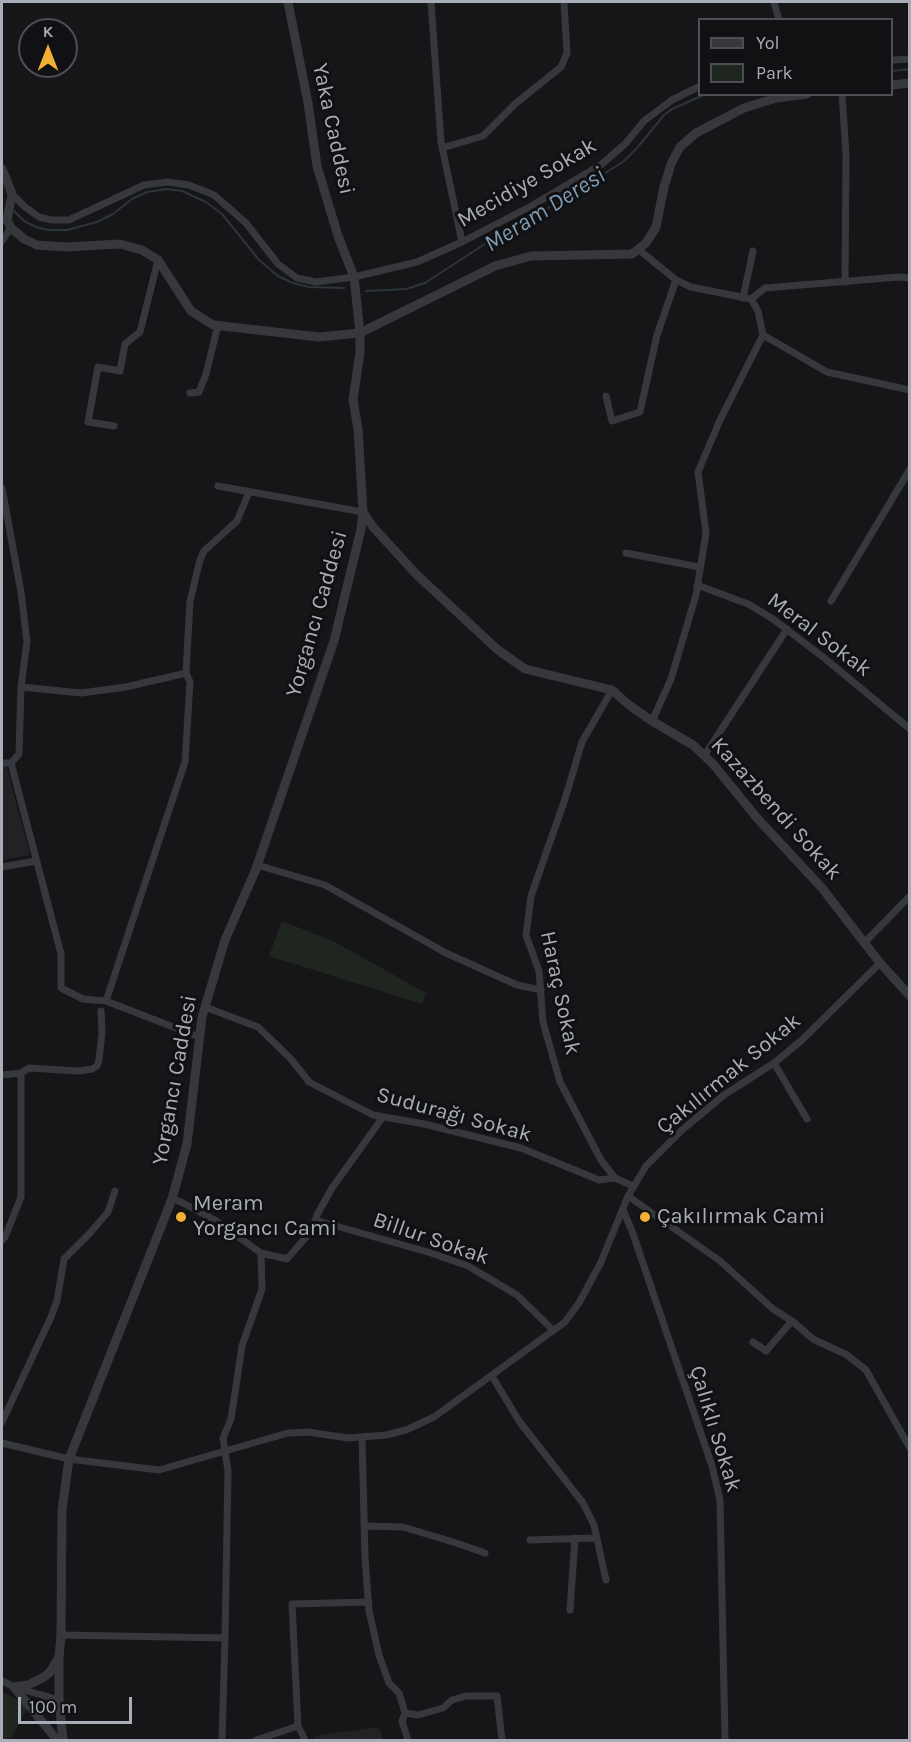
<!DOCTYPE html>
<meta charset="utf-8">
<style>
body{margin:0}
#map{position:relative;width:911px;height:1742px;overflow:hidden;background:#161618;font-family:Karla,sans-serif}
canvas{display:block}
.frame{position:absolute;inset:0;border:3px solid #a8adb8;pointer-events:none}
.legend{position:absolute;left:698px;top:18px;width:195px;height:78px;box-sizing:border-box;background:#111113;border:2px solid #4d4f55;margin:0;padding:8px 10px;list-style:none;font-size:18px;color:#a8adb8}
.legend li{display:flex;align-items:center;gap:12px;height:30px}
.legend b{width:30px;border:2px solid #4d4f55}
.north{position:absolute;left:18px;top:18px;width:60px;height:60px;box-sizing:border-box;background:#111113;border:2px solid #4d4f55;border-radius:50%;rotate:0deg;font-size:16px;font-weight:700;line-height:24px;text-align:center;color:#a8adb8}
.north::after{content:'';display:block;margin:auto;width:21px;height:27px;background:#f2b134;clip-path:polygon(50% 0,100% 100%,50% 72%,0 100%)}
.scale{position:absolute;left:18px;top:1697px;width:114px;height:27px;box-sizing:border-box;border:3px solid #a8adb8;border-top:0;padding-left:8px;font-size:18px;line-height:21px;white-space:nowrap;color:#a8adb8;-webkit-text-stroke:4px #111113;paint-order:stroke}
</style>
<div id="map">
<canvas width="911" height="1742"></canvas>
<div class="frame"></div>
<ul class="legend">
<li><b style="height:8px;background:#37383d"></b>Yol</li>
<li><b style="height:16px;background:#1e261f"></b>Park</li>
</ul>
<div class="north">K</div>
<div class="scale">100 m</div>
</div>
<script>
const c = document.querySelector('canvas').getContext('2d');
c.lineJoin = 'round';
function paint(path, color) { c.fillStyle = color; c.fill(path, 'evenodd'); }
const shape = rows => new Path2D(rows.map(r => 'M' + r).join(''));
function trace(path, color, width, dash) { c.strokeStyle = color; c.lineWidth = width; c.lineCap = dash ? 'butt' : 'round'; c.setLineDash(dash || []); c.stroke(path); }
function write(font, color, halo, rows, align = 'center') {
  c.font = font + ' Karla,sans-serif'; c.lineWidth = 6; c.setLineDash([]); c.textBaseline = 'middle'; c.strokeStyle = halo; c.fillStyle = color; for (const [text, x, y, turn = 0] of rows) {
    c.save(); c.translate(x, y); c.rotate((+turn || 0) * Math.PI / 180); c.textAlign = isNaN(turn) ? turn : align; if (halo) c.strokeText(text, 0, 0); c.fillText(text, 0, 0); c.restore();
  }
}
const built = shape([
 [6,765,30,855,2,860,2,766],
 [379,1727,383,1740,316,1740,314,1736]
]);
const green = shape([
 [282,921,333,941,426,993,422,1004,269,956],
 [2,1692,29,1705,10,1740,2,1740]
]);
const stream = shape([
 [892,71,910,69],
 [13,210,24,221,36,227,48,230,67,230,97,222,113,214,132,199,147,192,167,189,182,191,206,202,222,214,259,260,278,276,293,283,309,287,344,288],
 [366,291,406,289,425,283,494,238,568,197,624,161,637,148,664,115,672,109,706,94]
]);
const minor = shape([
 [431,2,441,142,462,242],
 [774,2,779,20],
 [892,60,910,59],
 [842,94,846,154,845,282],
 [442,148,483,136,515,104,561,67,567,53,564,2],
 [12,194,25,207,39,217,52,220,69,220,144,185,167,182,189,185,214,195,246,223,278,264,297,278,316,282,354,277,417,262,462,242,533,205,602,164,626,143,644,121,672,100,700,86],
 [2,241,11,228],
 [638,249,676,280,691,287,751,299,758,311,763,335,827,372,910,390],
 [743,298,753,251],
 [751,299,765,288,898,277,910,278],
 [190,393,199,392,206,374,218,325],
 [606,396,612,421,640,412,657,335,676,280],
 [114,426,88,422,98,367,120,371,125,344,140,332,158,260],
 [218,486,363,512],
 [2,488,21,592,27,642,21,687,19,754,11,763],
 [626,553,699,567],
 [697,585,748,604,773,619,823,657,910,729],
 [831,601,910,469],
 [21,687,81,693,126,687,186,673],
 [612,690,582,742,565,799,531,896,526,935,539,971,543,1022,560,1082,601,1160,615,1178,633,1186],
 [652,721,671,679,696,595,706,533,698,472,720,420,763,335],
 [704,756,787,629],
 [2,763,11,763,61,954,61,988,83,999,106,1001,199,1037],
 [257,865,325,885,446,953,517,985,541,990],
 [2,867,36,861],
 [865,942,910,896],
 [106,1001,185,762,190,682,186,673,190,601,200,560,204,551,237,521,249,492],
 [205,1007,258,1027,291,1059,309,1082,373,1115,424,1124,521,1148,599,1180,615,1178],
 [774,1063,807,1119],
 [2,1075,21,1073],
 [628,1196,720,1261,773,1309,792,1321,813,1339,847,1355,866,1370,910,1448],
 [172,1199,181,1202,215,1220,261,1253,287,1259,313,1229,317,1215,332,1188,383,1117],
 [623,1210,632,1231,712,1466,720,1500,725,1740],
 [315,1220,431,1253,468,1266,517,1295,553,1330],
 [2,1240,5,1237,21,1197,21,1073,29,1068,79,1071,92,1069,97,1066,99,1060,102,1033,101,1011],
 [753,1342,766,1351,792,1321],
 [492,1376,519,1421,583,1503,594,1525,606,1580],
 [2,1422,51,1317,57,1301,64,1259,90,1233,108,1212,115,1191],
 [362,1437,365,1558,369,1611,379,1655,389,1683,399,1693,405,1713,418,1715,443,1708,452,1700,466,1696,497,1696,502,1740],
 [2,1443,69,1459,159,1470,288,1433,308,1432,348,1438,386,1435,406,1430,434,1417,565,1322,579,1303,601,1262,628,1196,646,1166,682,1130,724,1095,774,1063,802,1040,880,963],
 [364,1526,403,1527,453,1542,485,1553],
 [530,1540,596,1538],
 [570,1610,575,1538],
 [61,1635,225,1638,222,1740],
 [225,1638,228,1471,223,1438,231,1419,242,1346,262,1289,261,1253],
 [2,1681,14,1687,59,1700],
 [405,1713,402,1721,408,1740],
 [256,1740,298,1726],
 [305,1740,298,1726,292,1604,369,1602]
]);
const tertiary = shape([
 [892,85,910,83],
 [2,169,12,194,7,220,11,228,24,239,37,245,65,247,120,244,142,250,158,260,191,311,213,325,319,337,360,333,495,266,531,256,632,254,646,243,656,227,664,187,671,164,680,147,696,133,744,108,776,98,807,94],
 [363,512,373,527,417,575,498,650,525,669,612,690,629,705,652,721,693,745,713,764,757,818,822,888,880,963,910,996],
 [14,1687,57,1740],
 [14,1687,28,1685,44,1677,50,1672,58,1659],
 [63,1740,59,1700,59,1657,61,1635,62,1510,69,1459,172,1199,187,1144,202,1017,225,940,256,869,334,641,361,529,363,512,358,429,353,400,360,352,360,333,354,277,338,236,317,166,308,103,288,2]
]);
const markers = [
 [181,1217,6,"#f2b134"],
 [645,1217,6,"#f2b134"]
];
const streetNames = [
 ["Yaka Caddesi",333,129,78],
 ["Mecidiye Sokak",527,183,-30],
 ["Yorgancı Caddesi",317,614,-74],
 ["Meral Sokak",819,635,37],
 ["Kazazbendi Sokak",776,809,48],
 ["Haraç Sokak",560,993,78],
 ["Çakılırmak Sokak",729,1074,-39],
 ["Yorgancı Caddesi",175,1080,-80],
 ["Sudurağı Sokak",454,1115,15],
 ["Billur Sokak",431,1239,19],
 ["Çalıklı Sokak",715,1429,73]
];
const poiNames = [
 ["Meram",193,1204],
 ["Yorgancı Cami",193,1229],
 ["Çakılırmak Cami",657,1217]
];
const waterNames = [
 ["Meram Deresi",545,210,-32]
];
paint(built, '#222225');
paint(green, '#1e261f');
trace(stream, '#2c353c', 2);
trace(minor, '#37383d', 7);
trace(tertiary, '#37383d', 9);
for (const [x, y, r, color] of markers) { const dot = new Path2D(); dot.arc(x, y, r, 0, 2 * Math.PI); c.fillStyle = color; c.fill(dot); trace(dot, '#111113', 2); }
write('22px', '#a8adb8', '#111113', streetNames);
write('22px', '#a8adb8', '#111113', poiNames, 'left');
write('italic 24px', '#7f9bb3', '#111113', waterNames);
</script>
